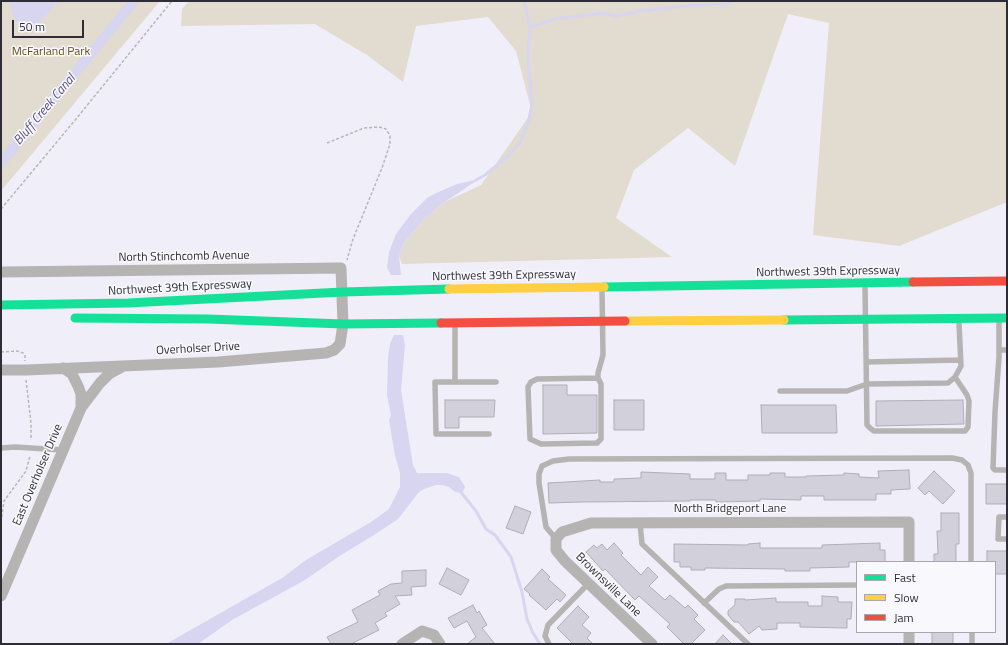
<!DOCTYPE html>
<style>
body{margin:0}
#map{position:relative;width:1008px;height:645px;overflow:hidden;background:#f0eef8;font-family:"Titillium Web",sans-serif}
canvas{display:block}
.frame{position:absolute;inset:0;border:2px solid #2e2d35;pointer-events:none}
.legend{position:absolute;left:856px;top:561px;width:140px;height:72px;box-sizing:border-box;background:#f9f9fd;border:1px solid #a8a7ad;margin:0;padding:5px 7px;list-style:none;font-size:12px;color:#2e2d35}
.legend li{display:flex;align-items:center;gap:8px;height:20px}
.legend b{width:20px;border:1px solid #a8a7ad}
.scale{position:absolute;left:12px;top:20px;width:72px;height:18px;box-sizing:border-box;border:2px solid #2e2d35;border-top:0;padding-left:5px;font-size:12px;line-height:14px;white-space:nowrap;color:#2e2d35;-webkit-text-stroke:3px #f9f9fd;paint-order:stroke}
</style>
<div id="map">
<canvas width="1008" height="645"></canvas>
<div class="frame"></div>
<ul class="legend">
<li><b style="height:5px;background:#16e098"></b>Fast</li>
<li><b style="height:5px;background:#ffcf43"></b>Slow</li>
<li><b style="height:5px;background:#f24e42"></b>Jam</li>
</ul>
<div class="scale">50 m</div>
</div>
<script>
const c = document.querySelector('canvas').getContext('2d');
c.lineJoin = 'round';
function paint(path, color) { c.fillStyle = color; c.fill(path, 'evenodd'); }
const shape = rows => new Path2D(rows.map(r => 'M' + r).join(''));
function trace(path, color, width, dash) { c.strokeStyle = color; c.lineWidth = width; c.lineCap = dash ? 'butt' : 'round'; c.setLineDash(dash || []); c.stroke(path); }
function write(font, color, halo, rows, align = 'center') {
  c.font = font + ' "Titillium Web",sans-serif'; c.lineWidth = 3; c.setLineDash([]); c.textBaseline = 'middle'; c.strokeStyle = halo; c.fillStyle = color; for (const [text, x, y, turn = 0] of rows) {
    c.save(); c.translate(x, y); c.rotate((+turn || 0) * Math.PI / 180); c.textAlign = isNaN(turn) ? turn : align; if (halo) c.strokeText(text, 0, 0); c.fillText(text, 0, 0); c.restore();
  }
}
const green = shape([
 [1,1,160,1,1,191],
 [189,1,1007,1,1007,202,899,246,813,235,829,23,788,14,735,166,688,128,634,170,616,218,672,257,402,264,399,256,404,243,424,219,445,202,481,185,532,112,516,51,488,17,416,26,403,82,367,55,315,24,181,26,182,9]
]);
const water = shape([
 [10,1,61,1,54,5,42,20,32,29,28,30,21,28,15,20,12,13],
 [479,179,445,202,424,219,404,243,399,256,401,275,391,275,387,268,389,252,396,234,411,214,427,198,434,194,457,184],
 [394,335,403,335,405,345,401,390,413,465,417,473,447,473,459,477,465,487,462,493,455,492,449,487,442,485,436,485,424,489,419,492,398,519,374,535,341,555,305,580,232,620,198,644,166,644,282,578,306,560,371,522,389,509,400,487,400,473,395,456,389,420,391,415,387,395,388,357,390,344]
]);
const stream = shape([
 [530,27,554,19,604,13,616,16,642,11,696,5,726,4,732,1],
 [476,180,485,175,507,157,521,141,528,123,532,105,528,57,530,27,524,1],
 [460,491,476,511,486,529,495,535,511,557,522,592,527,619,533,633,540,644]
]);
const canal = shape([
 [1,163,134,1]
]);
const building = shape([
 [543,385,567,385,567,395,597,395,597,433,543,434,543,385],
 [445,400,495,400,494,417,459,417,459,428,445,428,445,400],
 [614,400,644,400,644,430,614,430,614,400],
 [963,400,964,424,876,426,876,401,963,400],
 [761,405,836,405,837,433,762,433,761,405],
 [909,470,910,489,891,490,891,494,876,494,876,500,824,500,824,496,801,496,801,500,760,499,760,501,716,502,716,500,690,500,690,501,582,502,549,503,548,483,600,480,600,482,614,482,614,479,641,478,641,472,690,474,690,479,715,479,715,473,726,473,726,480,748,480,748,475,770,475,770,473,785,473,785,477,806,477,806,476,844,475,844,473,859,474,859,477,879,478,878,471,909,470],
 [934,471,955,491,943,504,929,491,925,495,918,488,934,471],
 [986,484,1007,484,1007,504,986,504,986,484],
 [515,506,531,512,523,534,506,528,515,506],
 [941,513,959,513,959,544,956,544,956,562,934,562,934,554,938,554,937,531,941,531,941,513],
 [614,543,623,553,621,555,641,575,648,567,658,577,649,586,665,600,670,595,685,608,688,605,698,615,694,619,705,630,691,644,684,644,667,627,670,624,639,596,635,600,605,569,603,571,586,552,594,545,597,548,602,544,607,550,614,543],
 [760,543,760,548,822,548,822,545,880,543,880,550,885,550,885,562,849,562,849,567,810,568,810,571,785,571,785,569,705,568,705,570,691,570,691,567,680,567,680,562,674,562,674,544,748,545,748,544,760,543],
 [987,551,1007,551,1007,574,995,574,995,562,987,562,987,551],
 [447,568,469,580,461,595,439,584,447,568],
 [542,569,550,577,548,579,566,595,560,602,557,599,546,610,529,595,530,594,524,589,542,569],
 [426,570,426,586,411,587,412,595,395,596,400,604,385,613,387,616,375,623,379,630,351,644,331,644,327,637,358,622,352,610,380,595,378,591,391,584,402,583,402,571,426,570],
 [822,596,838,597,838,602,852,602,851,619,847,619,847,628,800,627,800,623,777,623,777,629,762,630,759,626,749,634,738,622,734,622,728,615,728,611,735,605,735,599,745,599,745,600,776,598,776,602,808,602,808,606,822,606,822,596],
 [473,605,477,613,479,611,487,625,482,628,495,644,467,644,476,637,467,621,454,628,448,618,473,605],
 [578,606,589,617,582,625,591,633,587,638,593,644,573,644,557,628,578,606],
 [932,632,953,632,953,644,932,644,932,632],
 [723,635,732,644,715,644,723,635]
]);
const path = shape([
 [327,143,364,128,379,127,386,129,390,136,390,144,382,168,353,239,347,260],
 [1,209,76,119,172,1],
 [1,352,17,351,23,353,25,356,25,361],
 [26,380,31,423,31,440],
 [1,522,4,501,26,471,30,456]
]);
const lane = shape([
 [865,286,867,425,870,428,874,431,965,431,968,427,969,401,967,395,955,377],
 [999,321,999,357,995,412,993,468,995,470,1007,470],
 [455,327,455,382,435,382,436,434,489,434],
 [999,350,1007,350],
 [866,362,960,360],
 [598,378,601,384,601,439,597,443,541,444,530,439,528,387,531,382,537,379,598,378,598,373,603,355,602,291],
 [455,382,496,382],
 [780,391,847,391,867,384,948,383,955,377,961,366,959,323],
 [1,448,15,447,63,450],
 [1007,517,999,517,998,539,1007,539],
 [640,523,642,544,748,644],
 [556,539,546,527,539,483,539,474,542,466,553,461,569,459,952,458,962,460,968,465,971,473,971,562],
 [704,603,719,589,726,586,857,585],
 [972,632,972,644],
 [549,644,545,636,548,625,588,584]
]);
const street = shape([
 [63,368,72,374,78,386,81,394,81,408],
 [1,370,26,370,218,362,326,353,334,350,340,344,343,324,341,268,2,272],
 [1,596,81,408,100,383,109,374,122,367],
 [909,632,909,644],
 [402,644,422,631,434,635,440,644],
 [652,644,565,561,556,550,556,539,562,532,591,523,909,522,909,562]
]);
const fast = shape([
 [604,287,913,282],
 [1,305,128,303,343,292,449,289],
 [75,318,208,319,343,324,441,323],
 [784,320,1007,318]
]);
const slow = shape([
 [449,289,604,287],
 [625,321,784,320]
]);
const jam = shape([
 [913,282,1007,281],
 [441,323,625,321]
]);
const parkNames = [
 ["McFarland Park",51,52]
];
const streetNames = [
 ["North Stinchcomb Avenue",184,257,-1],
 ["Northwest 39th Expressway",828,272,-1],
 ["Northwest 39th Expressway",504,276,-1],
 ["Northwest 39th Expressway",180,288,-3],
 ["Overholser Drive",198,349,-3],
 ["East Overholser Drive",38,475,-67],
 ["North Bridgeport Lane",730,509],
 ["Brownsville Lane",608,585,44]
];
const waterNames = [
 ["Bluff Creek Canal",45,110,-50]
];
paint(green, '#e2dbcf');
paint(water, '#d8d5f1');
trace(stream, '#d8d5f1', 3);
trace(canal, '#d8d5f1', 10);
paint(building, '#d2d0db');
trace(building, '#afaeb6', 1);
trace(path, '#b6b5b7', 1.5, [3, 2]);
trace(lane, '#b5b4b3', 5.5);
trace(street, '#b5b4b3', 11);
trace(fast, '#16e098', 9);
trace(slow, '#ffcf43', 9);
trace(jam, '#f24e42', 9);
write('12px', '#614f13', '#f9f9fd', parkNames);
write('12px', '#2e2d35', '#f9f9fd', streetNames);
write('italic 13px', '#574f81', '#f9f9fd', waterNames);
</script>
